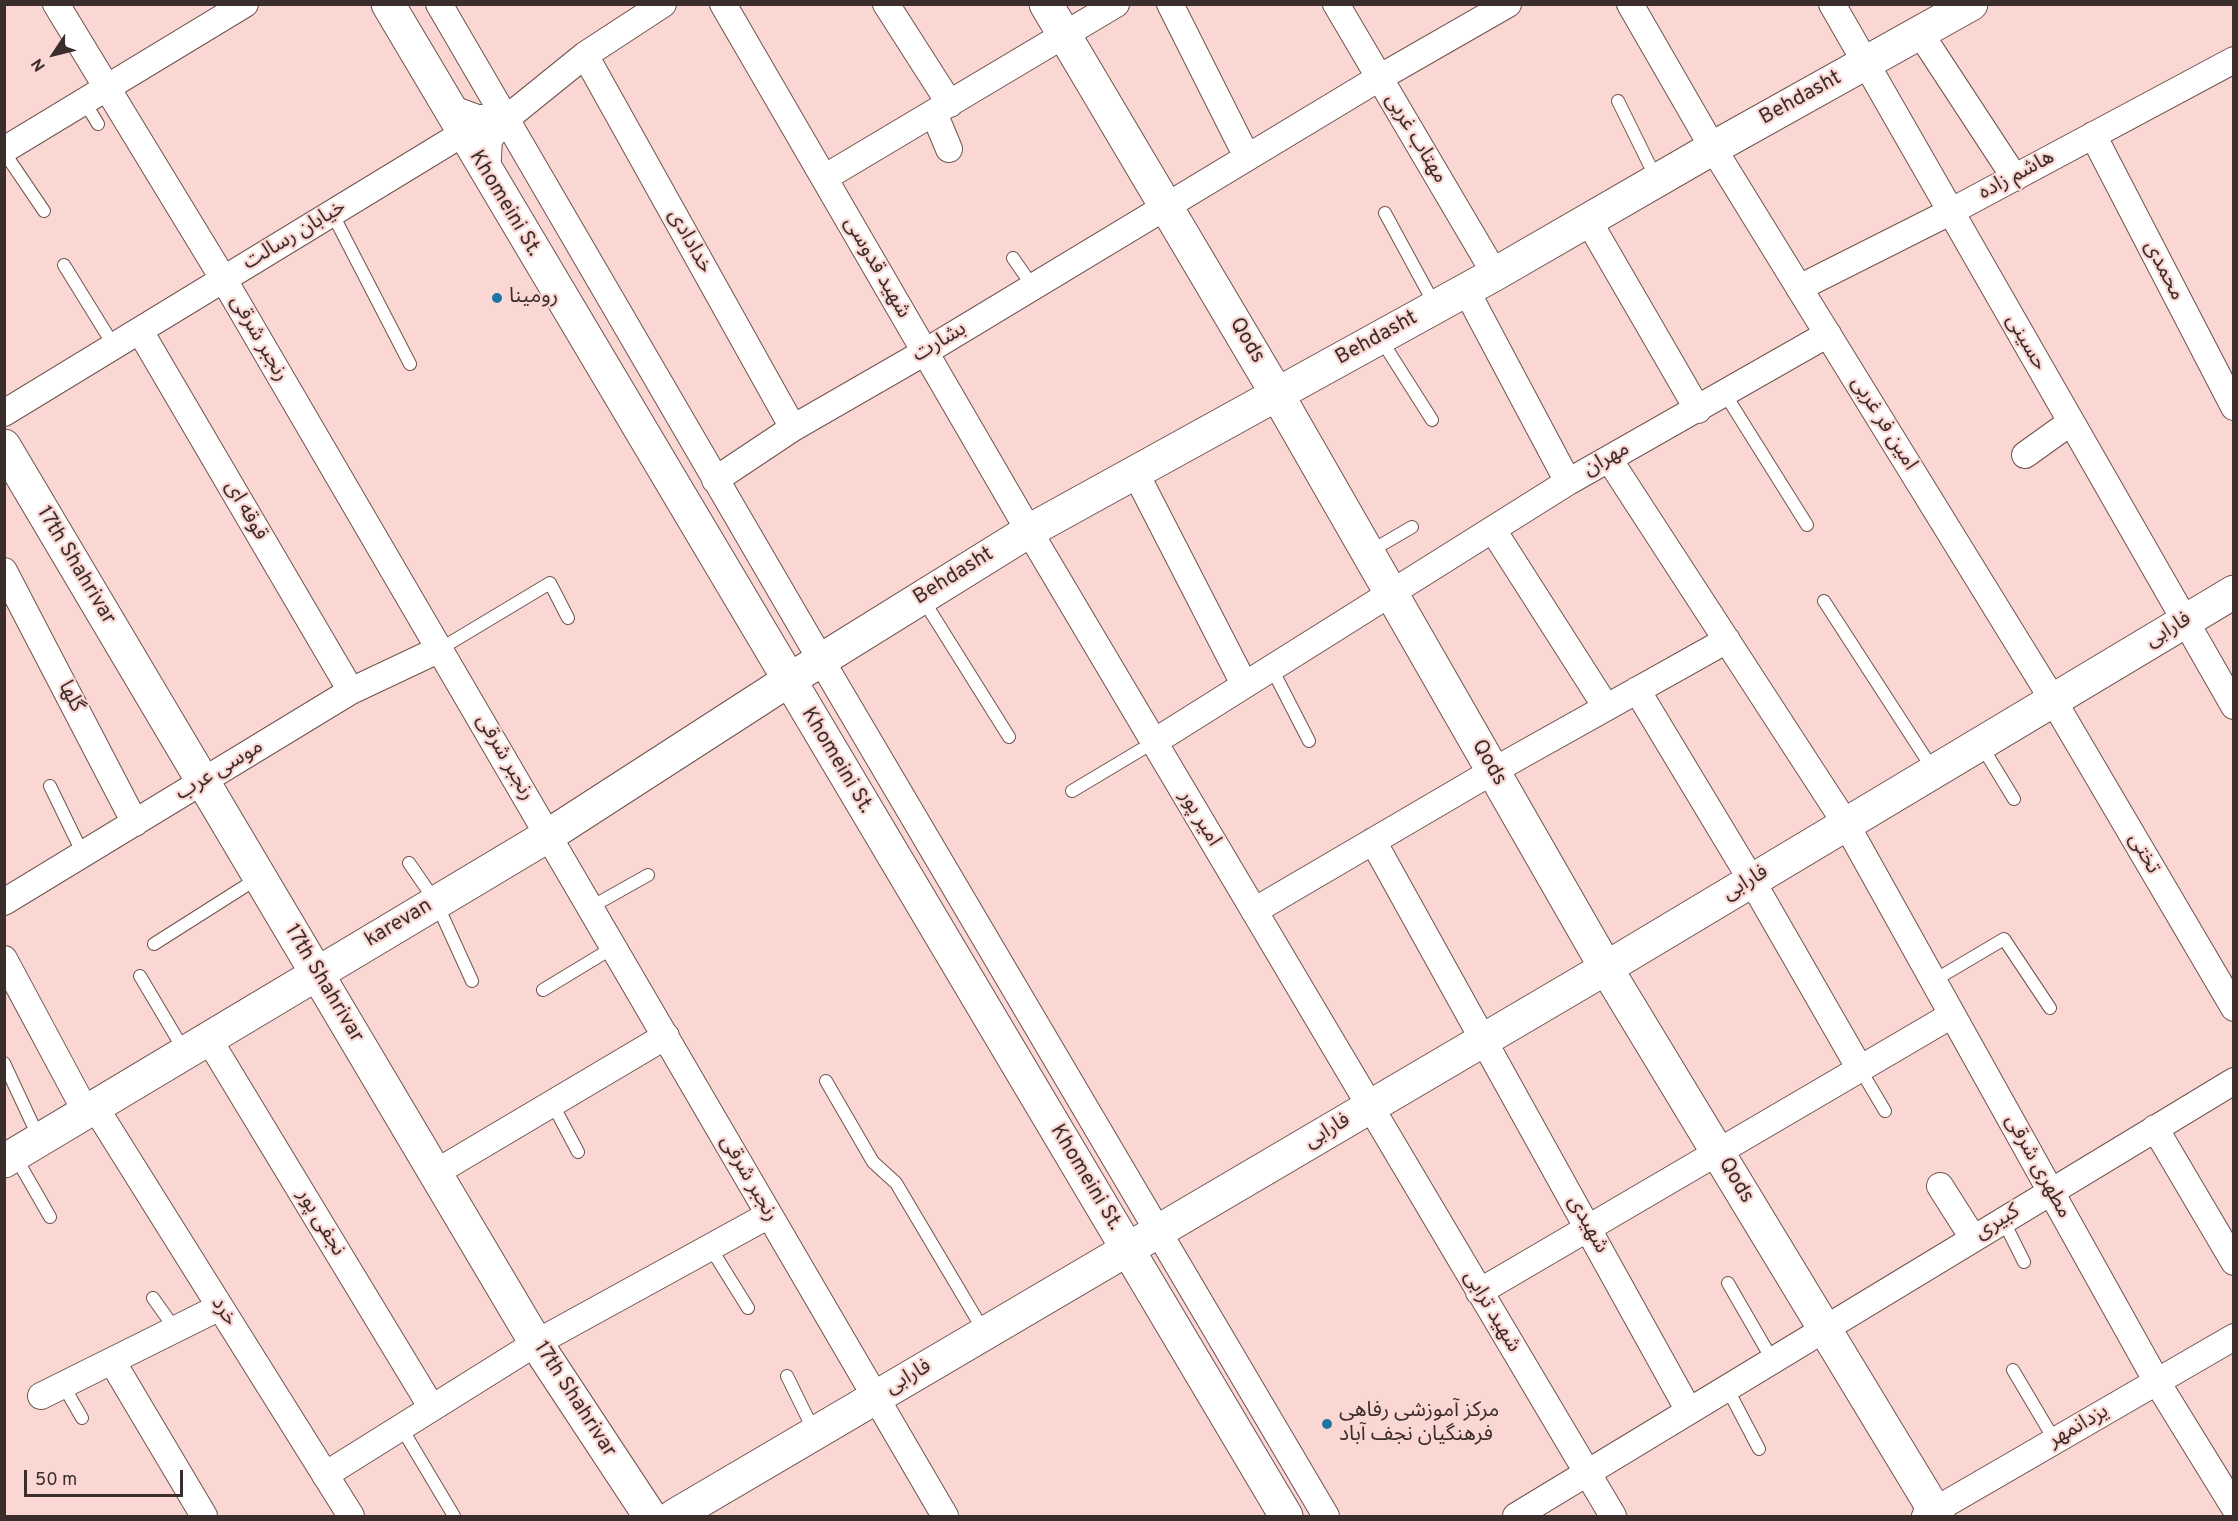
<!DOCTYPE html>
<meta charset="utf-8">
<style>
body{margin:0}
#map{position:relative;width:2238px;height:1521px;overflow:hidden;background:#fad7d2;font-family:Overpass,sans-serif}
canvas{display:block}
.frame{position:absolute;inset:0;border:6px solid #3b2d2b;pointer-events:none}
.north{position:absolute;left:24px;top:24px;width:60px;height:60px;-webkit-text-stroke:4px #fad7d2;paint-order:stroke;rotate:235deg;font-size:16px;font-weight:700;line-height:24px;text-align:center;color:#3b2d2b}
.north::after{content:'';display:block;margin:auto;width:21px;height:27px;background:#3b2d2b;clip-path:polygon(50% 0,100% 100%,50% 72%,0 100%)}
.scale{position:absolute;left:24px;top:1470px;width:159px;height:27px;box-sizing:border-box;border:3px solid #3b2d2b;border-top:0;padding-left:8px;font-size:18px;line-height:21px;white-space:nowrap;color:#3b2d2b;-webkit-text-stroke:4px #fad7d2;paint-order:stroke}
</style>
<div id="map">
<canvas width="2238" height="1521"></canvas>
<div class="frame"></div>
<div class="north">N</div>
<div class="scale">50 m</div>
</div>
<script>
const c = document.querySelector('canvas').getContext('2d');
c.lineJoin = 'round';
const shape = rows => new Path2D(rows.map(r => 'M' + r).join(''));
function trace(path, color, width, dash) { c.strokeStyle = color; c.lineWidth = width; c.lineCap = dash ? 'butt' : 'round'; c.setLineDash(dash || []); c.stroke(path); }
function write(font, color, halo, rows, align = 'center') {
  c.font = font + ' Overpass,"Noto Sans Arabic",sans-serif'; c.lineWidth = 4.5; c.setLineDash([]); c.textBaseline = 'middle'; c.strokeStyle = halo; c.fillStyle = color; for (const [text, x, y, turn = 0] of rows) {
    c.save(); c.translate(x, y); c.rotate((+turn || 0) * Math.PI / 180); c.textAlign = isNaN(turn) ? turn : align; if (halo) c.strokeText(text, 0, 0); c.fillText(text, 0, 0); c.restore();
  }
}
const lane = shape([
 [84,101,98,124],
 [1618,101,1656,178],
 [4,152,44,211],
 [332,213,410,364],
 [1385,213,1436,307],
 [1013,258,1033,287],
 [64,265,114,346],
 [1380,338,1432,420],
 [1725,394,1807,525],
 [1369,552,1412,527],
 [922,598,1009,737],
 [1824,601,1934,771],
 [440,649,550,583,568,618],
 [1271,667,1309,741],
 [1981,745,2014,799],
 [50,786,83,854],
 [1072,791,1154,742],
 [409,863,436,902,472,981],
 [591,907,648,875],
 [154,944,258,878],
 [140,976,185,1052],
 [1933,981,2004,939,2050,1008],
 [543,990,614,947],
 [4,1063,39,1138],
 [1860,1069,1885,1111],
 [826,1081,873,1162,896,1183,985,1333],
 [552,1103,578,1152],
 [15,1156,50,1217],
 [2003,1220,2024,1262],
 [710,1247,748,1308],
 [1728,1283,1773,1361],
 [153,1298,175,1329],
 [2013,1370,2055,1441],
 [787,1376,814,1431],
 [63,1385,82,1418],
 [1727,1388,1759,1449],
 [401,1427,454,1516]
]);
const street = shape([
 [56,4,224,280,945,1516],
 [439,4,821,660,1326,1516],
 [723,4,1029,531,1613,1516],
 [886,4,950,104],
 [1170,4,1247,157],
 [1336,4,1495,274],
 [1630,4,1713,148,2053,700,2234,1008],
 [1832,4,2234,706],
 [1920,33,2015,178],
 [585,55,793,428],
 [447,107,477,118,507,118],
 [934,113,949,149],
 [2093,135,2234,407],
 [4,150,245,4],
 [487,174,489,139,507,118,585,55,663,4],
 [824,178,1116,4],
 [1588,220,1698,410],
 [1799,288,1950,212,2234,60],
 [1466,290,1568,482],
 [140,331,351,691],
 [4,413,462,134],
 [2025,455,2071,422],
 [1609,459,1846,824,2157,1382,2234,1507],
 [1135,472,1244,684],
 [715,480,793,428,925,352,1379,78,1508,4],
 [1493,530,1606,707],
 [4,571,135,823],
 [1637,690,1752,881,1860,1069],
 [1154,742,1568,482,1828,334],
 [1373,841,1689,1411],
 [4,902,351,691,440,649],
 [1254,911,1493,771,1727,640],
 [4,959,86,1112],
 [208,1038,432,1408],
 [95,1107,351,1516],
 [2155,1128,2234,1262],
 [435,1173,666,1036],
 [1940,1186,1973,1238],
 [1479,1292,1952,1015],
 [112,1361,204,1516],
 [41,1396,220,1307],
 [325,1475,536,1343,769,1215],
 [1516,1516,2234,1081],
 [1925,1516,2234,1337]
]);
const secondary = shape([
 [388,4,1286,1516],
 [1046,4,1277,394,1606,968,1938,1516],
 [4,446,536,1343,650,1516],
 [4,1161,549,835,789,680,1029,531,1495,274,1713,148,1971,4],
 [674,1516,1606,968,2234,592]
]);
const markers = [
 [497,298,6,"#1c75a4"],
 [1327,1424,6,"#1c75a4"]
];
const streetNames = [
 ["Behdasht",1801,99,-29],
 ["مهتاب غربی",1415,139,59],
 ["هاشم زاده",2017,176,-28],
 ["Khomeini St.",504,204,59],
 ["خیابان رسالت",295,236,-31],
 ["خدادادی",689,242,61],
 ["شهید قدوسی",876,268,60],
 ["محمدی",2163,271,63],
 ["رنجبر شرقی",258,339,60],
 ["Behdasht",1377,339,-29],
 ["Qods",1246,341,59],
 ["بشارت",940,343,-31],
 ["حسینی",2025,343,60],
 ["امین فر غربی",1883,424,58],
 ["مهران",1607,460,-29],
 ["قوقه ای",245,511,60],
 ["17th Shahrivar",75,566,59],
 ["Behdasht",954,577,-32],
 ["فارابی",2169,631,-31],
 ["گلها",70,697,63],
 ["رنجبر شرقی",504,758,60],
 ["Khomeini St.",836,761,59],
 ["Qods",1488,763,60],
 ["موسی عرب",220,771,-31],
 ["امیر پور",1199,819,59],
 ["تختی",2143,854,60],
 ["فارابی",1746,884,-31],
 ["karevan",399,924,-31],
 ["17th Shahrivar",323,984,59],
 ["فارابی",1328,1132,-31],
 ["مطهری شرقی",2037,1167,61],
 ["Khomeini St.",1085,1178,59],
 ["رنجبر شرقی",748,1179,60],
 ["Qods",1735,1181,59],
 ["نجفی پور",320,1223,59],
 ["کبیری",1998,1223,-32],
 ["شهیدی",1587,1225,61],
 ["خرد",223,1312,58],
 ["شهید ترابی",1491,1312,59],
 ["فارابی",909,1378,-30],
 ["17th Shahrivar",574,1400,57],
 ["یزدانمهر",2079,1427,-30]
];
const poiNames = [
 ["رومینا",509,298],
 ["مرکز آموزشی رفاهی",1339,1412],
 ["فرهنگیان نجف آباد",1339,1436]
];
trace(lane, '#70534f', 14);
trace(street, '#70534f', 28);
trace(secondary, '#70534f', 35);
trace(lane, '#fff', 12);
trace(street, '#fff', 26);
trace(secondary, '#fff', 33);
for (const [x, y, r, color] of markers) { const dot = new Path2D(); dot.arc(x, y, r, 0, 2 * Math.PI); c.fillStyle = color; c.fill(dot); trace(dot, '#fad7d2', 2); }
write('21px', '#3b2d2b', '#fad7d2', streetNames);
write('21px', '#3b2d2b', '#fad7d2', poiNames, 'left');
</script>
